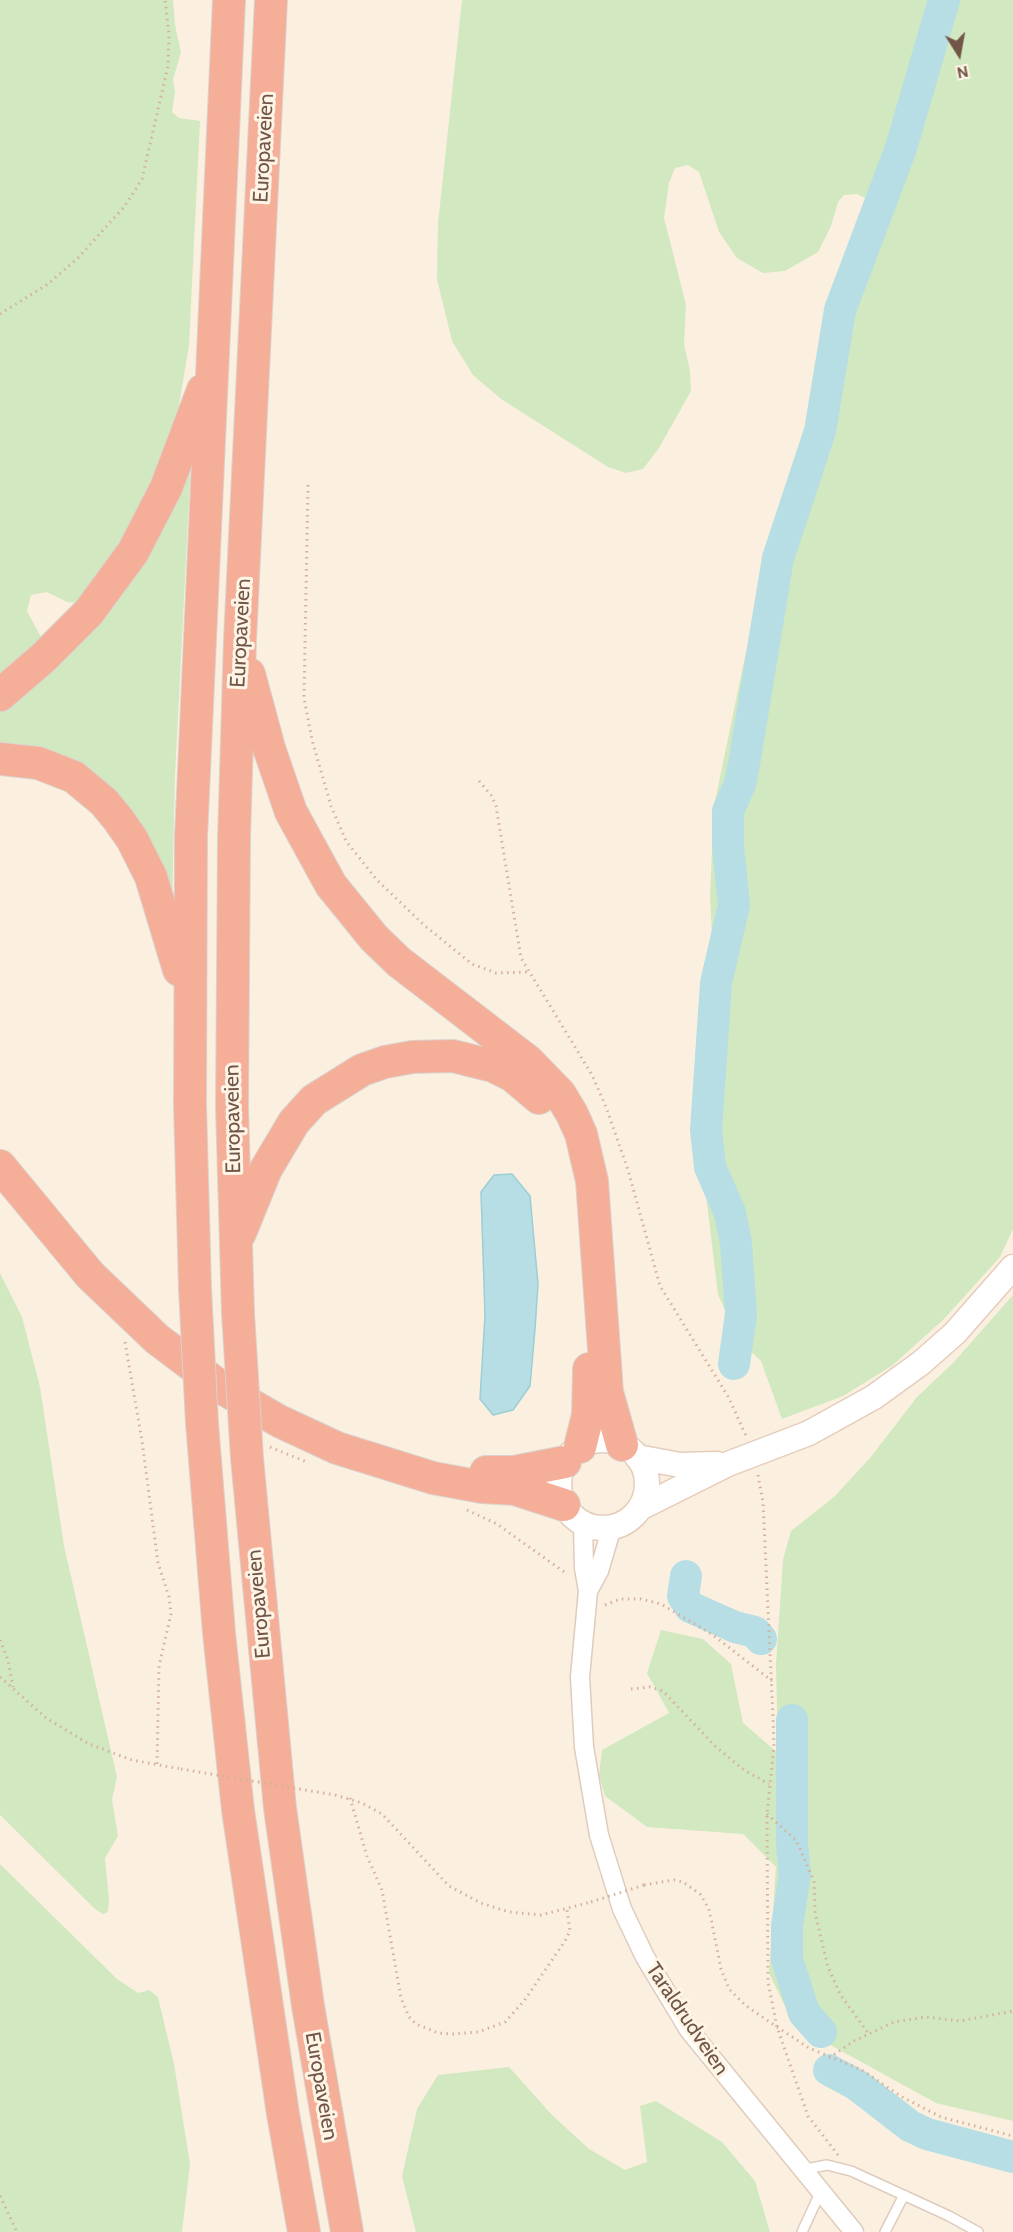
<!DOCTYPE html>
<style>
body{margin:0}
#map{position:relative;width:1013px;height:2232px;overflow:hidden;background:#fbf0e0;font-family:Cabin,sans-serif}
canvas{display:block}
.north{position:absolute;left:929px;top:24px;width:60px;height:60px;-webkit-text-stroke:4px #fff5e6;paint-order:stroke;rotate:169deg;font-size:16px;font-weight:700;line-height:24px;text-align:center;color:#715648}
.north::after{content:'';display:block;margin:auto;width:21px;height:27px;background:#715648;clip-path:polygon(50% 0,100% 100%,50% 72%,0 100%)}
</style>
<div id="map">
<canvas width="1013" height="2232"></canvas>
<div class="north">N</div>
</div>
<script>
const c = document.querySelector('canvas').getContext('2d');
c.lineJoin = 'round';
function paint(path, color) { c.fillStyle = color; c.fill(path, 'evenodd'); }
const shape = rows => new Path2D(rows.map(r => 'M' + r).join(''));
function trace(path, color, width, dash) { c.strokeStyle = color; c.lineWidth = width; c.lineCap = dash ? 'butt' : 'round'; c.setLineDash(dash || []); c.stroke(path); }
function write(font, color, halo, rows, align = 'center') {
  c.font = font + ' Cabin,sans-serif'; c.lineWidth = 6; c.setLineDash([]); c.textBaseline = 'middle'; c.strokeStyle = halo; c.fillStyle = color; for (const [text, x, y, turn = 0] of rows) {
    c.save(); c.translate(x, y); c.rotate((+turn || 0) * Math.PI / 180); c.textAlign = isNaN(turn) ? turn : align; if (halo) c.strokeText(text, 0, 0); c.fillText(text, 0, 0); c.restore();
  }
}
const green = shape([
 [0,0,173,0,175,25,181,52,173,80,175,92,172,112,179,118,200,121,189,345,177,417,137,527,77,603,67,602,47,592,31,595,27,611,41,637,41,643,0,680],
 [462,0,1013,0,1013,1229,1000,1257,944,1319,893,1365,843,1396,782,1419,761,1361,740,1342,718,1295,701,1153,701,1059,713,956,710,896,714,806,752,623,793,485,836,316,874,202,857,194,844,195,838,202,831,226,818,252,785,271,763,273,737,258,719,232,699,172,688,165,675,168,669,183,664,218,686,305,684,344,690,371,691,391,659,448,643,469,626,473,608,467,501,399,473,375,452,341,437,279,438,223],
 [191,461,175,776,172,908,134,826,0,751,0,705],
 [0,1273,22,1317,40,1387,64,1546,117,1777,112,1800,118,1836,105,1858,109,1899,108,1912,103,1914,95,1909,0,1815],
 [1013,1295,1013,2121,936,2103,794,2025,769,1973,776,1867,743,1834,647,1827,605,1796,599,1775,602,1750,669,1713,647,1673,661,1630,703,1639,731,1664,743,1723,778,1753,776,1665,783,1560,791,1531,834,1497,870,1458,917,1397,954,1362],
 [0,1864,117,1979,138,1993,149,1990,158,1997,174,2064,190,2164,182,2232,0,2232],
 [509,2067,552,2115,589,2149,625,2170,647,2162,640,2106,656,2101,722,2142,755,2181,770,2232,416,2232,402,2176,417,2109,438,2075]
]);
const water = shape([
 [512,1174,530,1196,538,1284,535,1329,530,1386,513,1410,493,1415,480,1399,485,1315,481,1192,494,1175,512,1174]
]);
const river = shape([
 [734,1364,741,1314,736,1243,730,1213,710,1167,706,1130,716,983,734,905,728,847,728,811,740,784,744,764,778,558,820,431,840,310,901,148,944,0],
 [686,1576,683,1596,690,1607,735,1627,755,1632,761,1639],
 [792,1720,792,1844,795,1874,787,1926,787,1959,804,2013,821,2032],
 [829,2070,857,2085,910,2126,927,2134,1013,2157]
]);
const path = shape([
 [0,314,48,284,78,258,124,207,136,189,142,179,168,66,169,34,165,0],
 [308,485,304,698,312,740,331,806,346,841,377,880,425,926,472,964,496,973,527,972],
 [479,781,491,795,496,806,521,958,592,1075,606,1107,628,1170,660,1286,729,1398,746,1436],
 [125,1342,142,1441,158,1563,169,1597,171,1614,159,1666,157,1765],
 [270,1447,309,1463],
 [758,1475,763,1502,773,1717,774,1747,767,1814,768,1982,777,2027,808,2116,838,2155],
 [467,1510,497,1524,567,1574],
 [605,1605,620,1599,641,1599,661,1604,713,1635,772,1681],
 [0,1640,8,1660,13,1687],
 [0,1677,46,1718,89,1744,132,1760,181,1769],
 [631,1689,650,1687,663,1691,715,1746,744,1770,769,1784],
 [335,1795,362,1803,382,1814,449,1886,481,1903,509,1912,541,1915,591,1902],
 [350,1798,367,1856,382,1890,401,1998,409,2017,416,2024,438,2033,452,2034,478,2032,505,2022,524,2001,565,1941,570,1931,567,1910],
 [767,1814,796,1840,814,1881,815,1913,828,1967,840,1994,868,2033],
 [644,1885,674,1880,683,1882,700,1894,709,1909,721,1969,729,1989,745,2005,777,2027,809,2048,862,2070,902,2097,941,2117,1013,2136],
 [829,2058,854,2041,894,2022,926,2017,960,2021,1013,2011],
 [0,2196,17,2232]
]);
const service = shape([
 [801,2170,827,2165,851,2171,949,2216,978,2232],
 [802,2232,820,2193],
 [885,2232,904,2195]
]);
const minor = shape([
 [583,1523,584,1568,588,1591,580,1677,584,1747,599,1835,622,1909,645,1957,689,2030,854,2232],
 [588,1591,599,1571,612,1527]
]);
const secondary = shape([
 '559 1484a44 44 0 1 1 88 0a44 44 0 1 1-88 0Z',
 [637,1457,680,1465,717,1464],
 [640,1508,728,1464,809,1433,874,1397,921,1363,955,1333,1013,1267]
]);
const motorway = shape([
 [249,674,269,748,291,812,331,885,374,938,399,962,528,1061,560,1094,572,1114,581,1134,592,1181,607,1392,622,1445],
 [0,695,43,658,89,612,133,552,166,488,203,390],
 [0,759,38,763,74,777,104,802,118,819,132,839,151,877,179,970],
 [0,1166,90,1275,157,1339,222,1388,279,1421,337,1448,433,1478,482,1487,515,1489,564,1505],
 [240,1233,266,1169,294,1122,314,1100,362,1070,385,1062,412,1057,453,1056,493,1066,513,1076,539,1098],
 [195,1289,190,1105,191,837,229,0],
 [238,1313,232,1107,234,838,240,640,271,0],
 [202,1423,219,1633,238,1810,283,2114,304,2232],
 [580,1447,588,1415,589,1369],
 [247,1458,280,1808,308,2006,347,2232],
 [486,1472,514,1472,565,1462]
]);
const pathBridge = shape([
 [181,1769,335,1795],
 [591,1902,644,1885]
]);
const motorwayBridge = shape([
 [195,1289,202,1423],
 [238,1313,247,1458]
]);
const streetNames = [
 ["Europaveien",264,148,-87],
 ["Europaveien",241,633,-87],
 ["Europaveien",233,1119,-91],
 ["Europaveien",259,1604,-95],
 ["Taraldrudveien",687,2019,56],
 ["Europaveien",321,2086,80]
];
paint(green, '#d1e8c0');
paint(water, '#b6dee4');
trace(water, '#9cced5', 1.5);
trace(river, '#b6dee4', 32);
trace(service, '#dfccbd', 12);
trace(minor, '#dfccbd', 21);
trace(secondary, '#e4cdbb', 27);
trace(motorway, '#dad3cf', 34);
trace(path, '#d4b19c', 3, [1.5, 4.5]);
trace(service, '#fff', 9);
trace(minor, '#fff', 18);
trace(secondary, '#fff', 24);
trace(motorway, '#f5ae98', 32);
trace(motorwayBridge, '#dad3cf', 34, []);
trace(pathBridge, '#d4b19c', 3, [1.5, 4.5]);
trace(motorwayBridge, '#f5ae98', 32);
write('21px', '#715648', '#fff5e6', streetNames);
</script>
